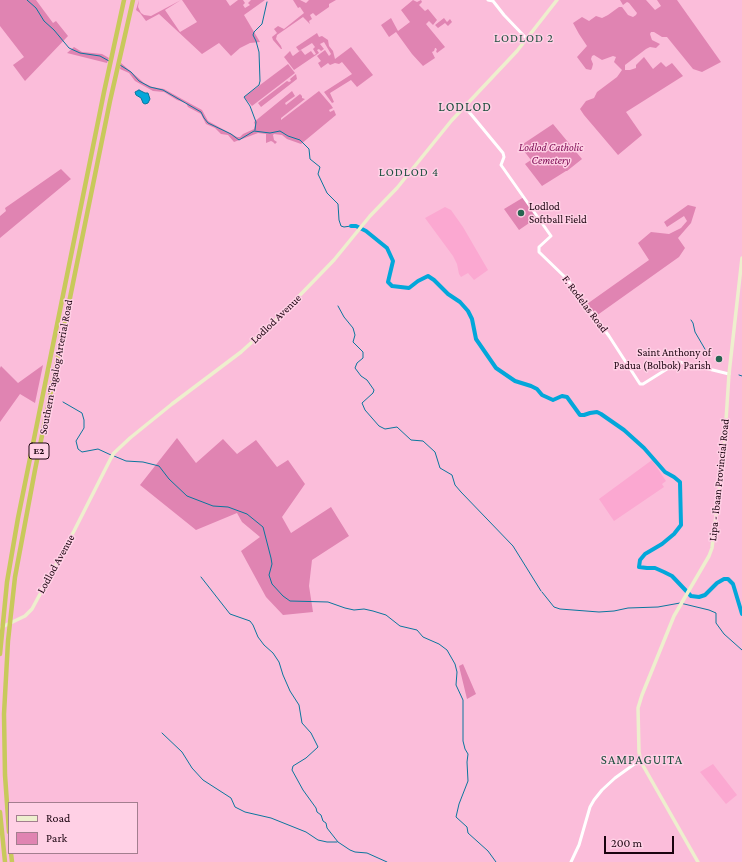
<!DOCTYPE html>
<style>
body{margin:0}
#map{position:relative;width:742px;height:862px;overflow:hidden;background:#fbbdda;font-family:"Crimson Pro",serif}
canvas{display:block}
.legend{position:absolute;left:8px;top:802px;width:130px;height:52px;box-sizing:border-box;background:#ffd0e5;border:1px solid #a37e8f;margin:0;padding:5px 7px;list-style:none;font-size:12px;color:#1a030f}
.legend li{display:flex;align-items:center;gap:8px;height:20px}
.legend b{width:20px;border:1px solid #a37e8f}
.scale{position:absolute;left:604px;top:836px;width:70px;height:18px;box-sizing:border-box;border:2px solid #1a030f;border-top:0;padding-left:5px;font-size:12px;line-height:14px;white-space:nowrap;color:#1a030f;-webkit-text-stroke:3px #ffd0e5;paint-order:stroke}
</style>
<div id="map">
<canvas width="742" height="862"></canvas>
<ul class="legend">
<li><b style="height:5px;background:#eeefce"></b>Road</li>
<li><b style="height:11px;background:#e084b2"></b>Park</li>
</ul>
<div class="scale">200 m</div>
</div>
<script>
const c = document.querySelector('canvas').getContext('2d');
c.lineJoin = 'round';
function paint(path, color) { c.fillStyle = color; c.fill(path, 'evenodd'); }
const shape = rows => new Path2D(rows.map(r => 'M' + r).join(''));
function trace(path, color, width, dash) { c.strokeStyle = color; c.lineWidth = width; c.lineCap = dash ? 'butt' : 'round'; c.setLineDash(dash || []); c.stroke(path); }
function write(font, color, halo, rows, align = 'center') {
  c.font = font + ' "Crimson Pro",serif'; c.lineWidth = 3; c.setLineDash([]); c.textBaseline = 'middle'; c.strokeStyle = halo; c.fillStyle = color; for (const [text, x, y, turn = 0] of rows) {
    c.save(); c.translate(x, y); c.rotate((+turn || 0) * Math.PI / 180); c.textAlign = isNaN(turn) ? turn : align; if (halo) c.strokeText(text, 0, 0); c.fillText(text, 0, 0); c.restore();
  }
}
const built = shape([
 [445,207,451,210,463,227,488,270,474,280,468,273,461,277,459,274,457,264,453,256,425,218],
 [652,460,666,481,662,484,664,487,614,521,599,499],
 [713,764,737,795,726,804,700,772]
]);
const green = shape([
 [0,0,36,0,53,23,56,21,68,36,25,81,13,65,24,57,0,26],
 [139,0,138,7,141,13,144,15,151,16,181,0,165,10,180,32,197,22,182,0,226,0,230,6,238,0,243,0,245,3,243,5,245,8,250,5,248,3,251,0,265,0,244,15,260,42,250,43,240,48,231,56,219,43,202,54,159,14,146,21,140,13,136,10],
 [293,0,300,0,306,3,309,0,336,0,329,4,329,7,316,16,313,13,310,15,312,19,309,21,310,24,303,17,277,35,276,39,281,46,282,49,281,49,273,40,272,37,277,33,274,29,278,26,284,29,304,13,300,7,298,8],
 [413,0,417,2,421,0,422,2,419,5,425,11,428,9,437,20,433,25,429,21,426,24,445,47,437,53,436,51,437,50,436,48,435,48,434,51,432,52,435,58,423,66,412,54,396,32,389,37,381,25,391,18,398,31,410,22,401,10],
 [620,0,646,0,655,10,661,6,657,0,677,0,721,62,702,72,693,69,667,37,662,37,654,32,651,32,650,34,652,40,660,44,656,48,650,47,646,49,625,65,625,70,630,70,636,68,636,65,644,57,653,69,661,62,666,67,672,63,683,76,626,112,642,135,618,155,584,115,580,109,586,101,594,98,597,92,617,77,622,70,614,62,616,57,613,56,602,60,594,55,592,56,591,59,593,64,592,68,591,70,586,69,577,57,587,46,579,34,573,23,582,17,589,21,596,16,602,18,608,15,619,7,622,7,628,15,633,17,636,15,637,13,629,3,627,2,623,5],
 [444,18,447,22,450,19,452,22,448,26,445,23,438,28,435,25],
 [317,33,319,37,322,36,328,40,329,46,333,51,335,59,351,47,373,75,357,87,351,80,330,93,334,102,332,103,324,92,352,74,342,62,339,64,335,63,330,65,328,63,321,68,318,63,321,61,317,56,325,50,329,56,331,54,324,42,320,44,324,49,321,51,319,49,317,50,319,53,294,70,284,57,290,51,292,55,293,56,301,50,305,55,311,51,314,55,316,54,313,49,315,47,312,43,299,51,296,47],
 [74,47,82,52,102,54,109,58,107,63,67,53],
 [121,63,144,83,152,87,164,89,191,104,202,110,208,121,237,137,240,137,243,134,254,129,255,125,254,122,292,91,295,96,285,103,286,105,300,94,302,96,302,98,305,99,281,118,281,120,319,91,331,105,333,108,329,110,330,112,334,110,336,115,301,144,287,139,282,135,274,134,273,135,274,140,277,142,275,144,273,142,271,141,266,143,266,134,258,133,234,142,228,135,221,134,215,128,206,124,201,114,188,107,186,103,177,100,164,92,153,91,135,81,129,73,120,69],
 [288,64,295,73,252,106,244,97],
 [296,74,297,79,261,107,258,103,287,81,289,82,291,81,290,79],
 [553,124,582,159,567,171,566,171,542,186,525,164,531,160,520,146],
 [61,169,71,179,0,238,0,216,6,211,5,208],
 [524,197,538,217,519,230,504,209],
 [688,205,696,207,691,223,678,238,685,248,679,257,596,316,587,304,649,260,638,243,651,232,669,234,681,228,687,221,684,216,667,227,664,222],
 [43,365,35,403,20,394,0,422,0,368,1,366,18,383],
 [177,438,196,463,223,439,237,454,256,440,277,467,288,460,305,484,282,517,291,533,331,507,349,536,312,560,309,586,313,612,283,615,266,597,241,551,260,537,242,522,237,513,196,530,140,485],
 [463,664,476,694,467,699,459,666]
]);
const water = shape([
 [139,90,145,93,148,93,150,99,148,103,145,104,143,103,141,98,136,95,135,92,139,90]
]);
const stream = shape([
 [27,0,36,8,44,21,54,30,69,48,80,53,100,56,109,61],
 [120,65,131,72,139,81,150,87,163,90,201,112,204,118,208,123,231,134,239,140,254,131,270,133,280,131,288,136,300,140,309,149,310,159,320,167,318,174,327,193,338,204,339,220,341,226,344,227,351,226],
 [255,130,256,122,250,106,244,97,259,85,260,81,259,52,256,41,253,35,254,32,262,24,267,2],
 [338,306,344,317,353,328,355,335,353,342,363,352,363,358,357,363,355,368,361,376,367,380,374,390,373,393,362,403,365,410,379,426,385,429,397,427,411,440,423,441,435,452,440,468,452,475,455,485,461,492,513,546,541,591],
 [691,320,693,323,695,332,709,356],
 [739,375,742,376],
 [63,402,82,413,84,420,84,428,76,441,78,449,82,452,98,449,111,455],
 [114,456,126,461,143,462,159,466,169,479,187,496,213,506,228,507,247,514,263,527,271,558,272,564,269,575,272,584,283,596,290,601,328,602,345,608,354,610,364,609,373,611,386,615,400,626,417,630,423,637,439,644,447,650,455,664,457,672,456,685,463,700,463,741,465,749,468,754,467,762,468,781,459,804,456,817,467,827,468,833,488,851,496,862],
 [201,577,230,614,250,621,253,625,258,637,264,645,273,653,279,662,283,675,290,691,299,705,302,723,311,733,318,747,306,758,293,766,292,770,303,790,316,808,317,812,321,815,323,821,326,823,327,828,338,842,350,850,355,852,367,853,387,862],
 [542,592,554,607,560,609,599,612,614,611,628,608,658,607,680,603,709,610,716,613,716,623,724,634,742,650],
 [162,733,182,752,192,768,203,780,231,798,235,807,245,812,271,818,306,832,318,840,327,842,337,842]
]);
const river = shape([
 [351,226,356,226,366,231,387,248,393,261,388,282,392,286,409,288,418,281,428,276,434,280,448,294,460,302,468,311,472,319,476,339,496,368,515,381,531,386,537,389,542,395,553,400,562,396,567,397,580,415,584,415,590,413,597,412,601,414,624,430,644,448,665,472,674,477,680,482,681,525,674,534,662,544,645,554,640,560,639,567,647,568,655,568,664,572,672,576,691,596,699,597,705,595,717,583,724,579,728,579,733,584,742,614]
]);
const tertiary = shape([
 [488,0,493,1,504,15,526,38],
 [465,107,503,153,504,157,501,165,551,236,539,247,539,252,567,279,609,336,640,384,643,384,675,364,680,362,729,374],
 [571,862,579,845,590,807,594,800,602,790,615,778,640,760]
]);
const secondary = shape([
 [0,628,25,616,32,609,74,531,111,458,114,453,130,438,172,404,241,352,274,322,334,260,370,216,397,188,452,120,517,51,557,0],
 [698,862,641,762,639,752,638,708,642,695,674,616,709,556,712,548,724,451,729,374,742,258]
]);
const motorway = shape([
 [0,654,7,582,18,518,104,92,124,0],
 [0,812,5,862],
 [9,832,5,775,4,714,8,641,15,577,35,470,110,101,133,0],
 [11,853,12,862]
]);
const markers = [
 [521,213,4,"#256450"],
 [719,359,4,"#256450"]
];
const shields = [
 [39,451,20]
];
const shieldNames = [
 ["E2",39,451]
];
const parkNames = [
 ["Lodlod Catholic",551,148],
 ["Cemetery",551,161]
];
const poiNames = [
 ["Lodlod",529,207],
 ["Softball Field",529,220],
 ["Saint Anthony of",711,353,"right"],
 ["Padua (Bolbok) Parish",711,366,"right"]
];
const streetNames = [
 ["F. Rodelas Road",585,304,53],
 ["Lodlod Avenue",276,319,-44],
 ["Southern Tagalog Arterial Road",56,367,-79],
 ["Lipa - Ibaan Provincial Road",719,480,-84],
 ["Lodlod Avenue",56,564,-61]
];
const neighbourhoodNames = [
 ["LODLOD 2",524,38],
 ["LODLOD 4",409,172]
];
const quarterNames = [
 ["LODLOD",465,107],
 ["SAMPAGUITA",642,760]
];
paint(built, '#fba8d1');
paint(green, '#e084b2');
paint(water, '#03a7da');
trace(water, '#0a769d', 1);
trace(stream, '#0a769d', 1);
trace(river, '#03a7da', 4);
trace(tertiary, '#fff', 3);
trace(secondary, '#eeefce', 3.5);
trace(motorway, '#c8c95b', 4.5);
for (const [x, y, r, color] of markers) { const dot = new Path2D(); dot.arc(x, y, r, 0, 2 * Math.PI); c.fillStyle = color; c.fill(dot); trace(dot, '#ffd0e5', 1.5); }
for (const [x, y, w] of shields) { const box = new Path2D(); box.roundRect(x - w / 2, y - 8, w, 16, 3); c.fillStyle = '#ffd0e5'; c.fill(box); trace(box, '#1a030f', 1); }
write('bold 10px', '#1a030f', null, shieldNames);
write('italic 11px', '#800e56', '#ffd0e5', parkNames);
write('11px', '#1a030f', '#ffd0e5', poiNames, 'left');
write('11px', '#1a030f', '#ffd0e5', streetNames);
c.letterSpacing = '1px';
write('12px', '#1d4e3e', '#ffd0e5', neighbourhoodNames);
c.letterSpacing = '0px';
c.letterSpacing = '1px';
write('13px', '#1d4e3e', '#ffd0e5', quarterNames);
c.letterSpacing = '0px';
</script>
